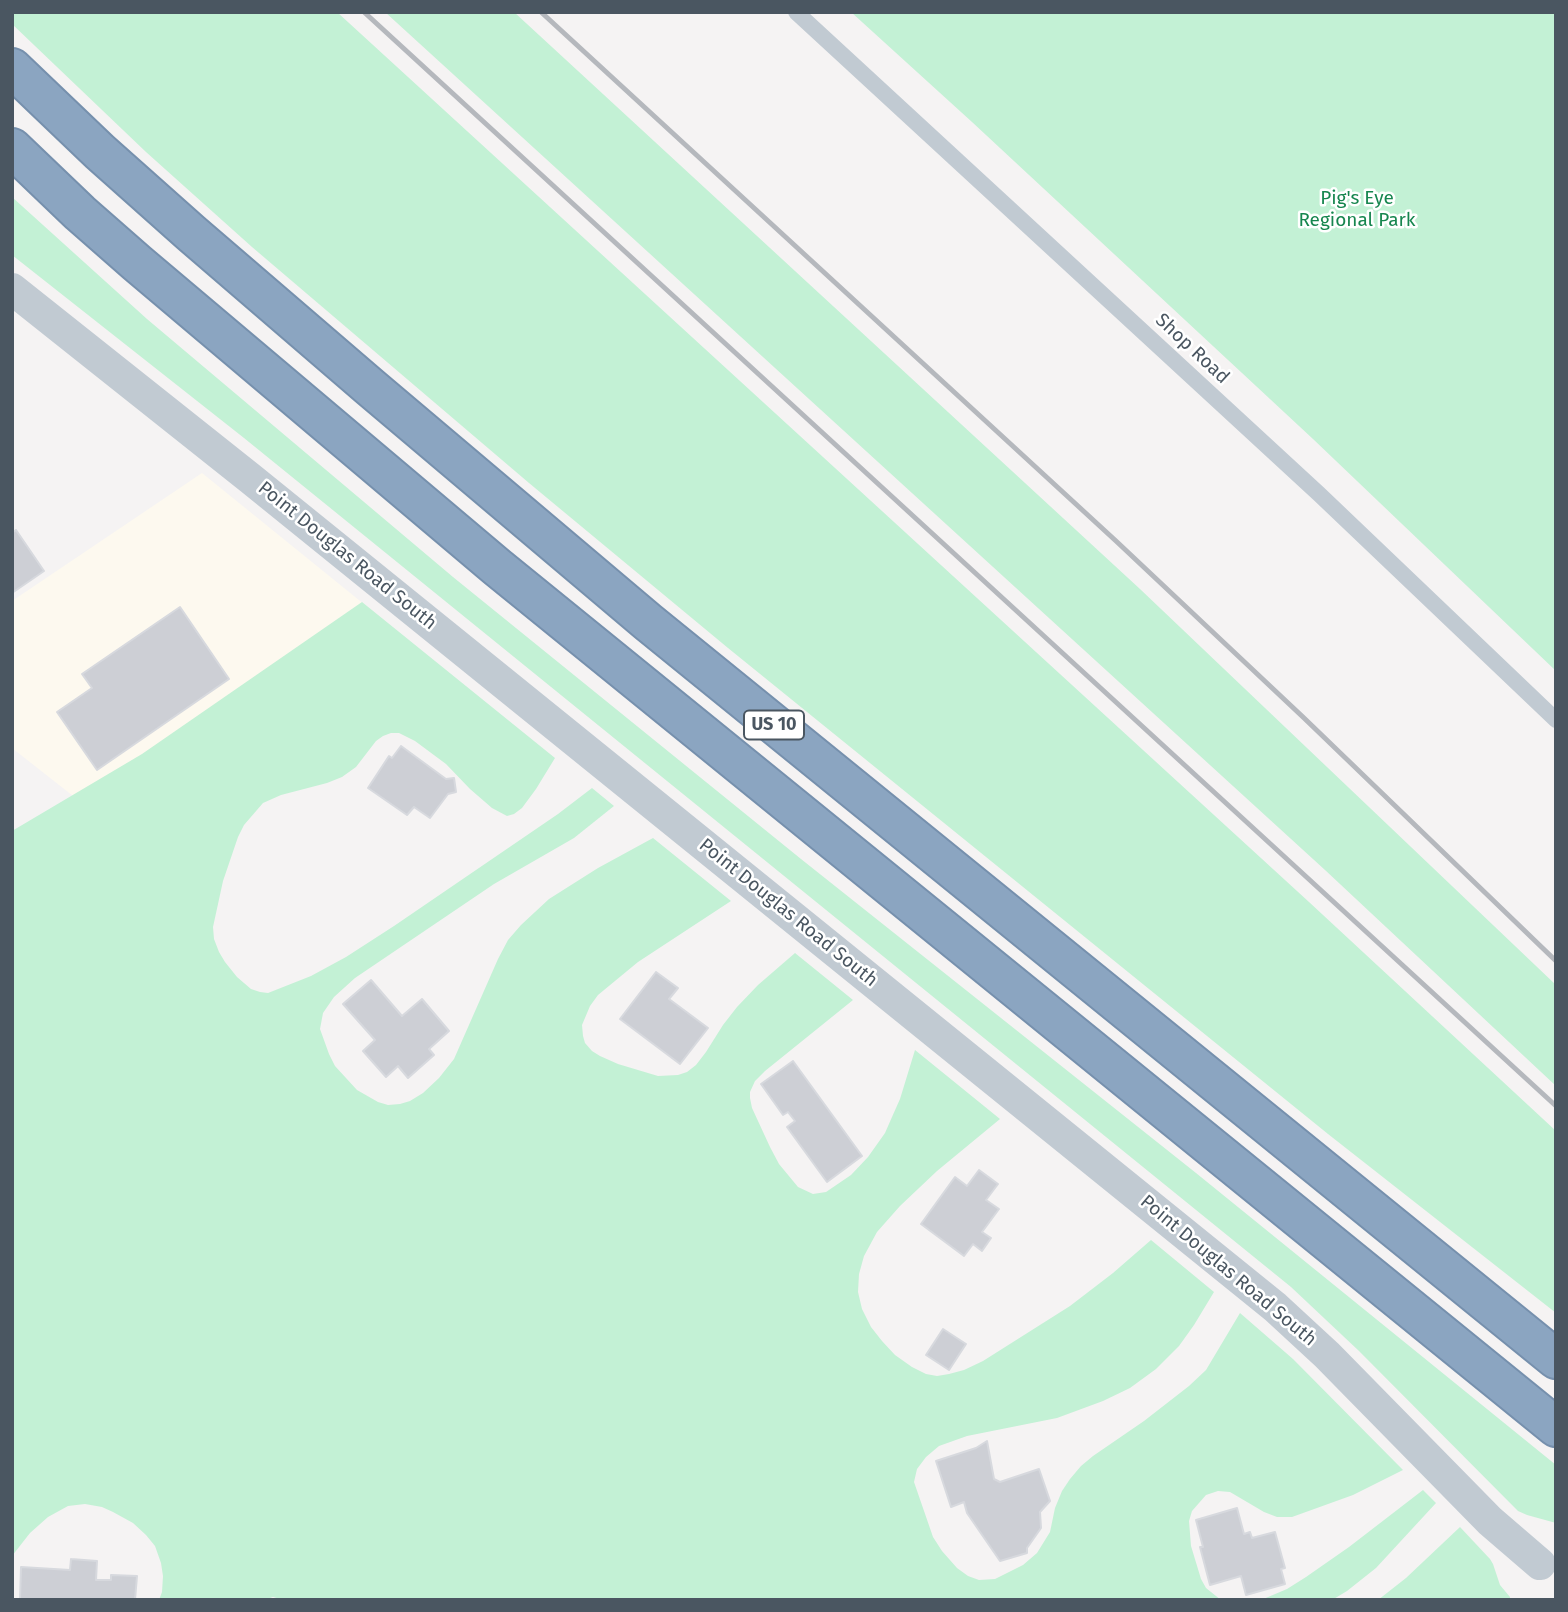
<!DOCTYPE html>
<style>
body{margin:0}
#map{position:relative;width:1568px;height:1612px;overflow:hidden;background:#f5f3f3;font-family:"Fira Sans",sans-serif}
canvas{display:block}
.frame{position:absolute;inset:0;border:14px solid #4a5661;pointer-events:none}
</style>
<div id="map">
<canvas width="1568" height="1612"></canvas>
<div class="frame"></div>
</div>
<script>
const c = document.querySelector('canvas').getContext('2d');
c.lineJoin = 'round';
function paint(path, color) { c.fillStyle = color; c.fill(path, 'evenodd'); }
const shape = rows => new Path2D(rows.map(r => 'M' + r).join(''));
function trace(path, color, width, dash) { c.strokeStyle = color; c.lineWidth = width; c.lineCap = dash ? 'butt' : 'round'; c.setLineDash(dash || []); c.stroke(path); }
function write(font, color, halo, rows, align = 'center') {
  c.font = font + ' "Fira Sans",sans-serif'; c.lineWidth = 5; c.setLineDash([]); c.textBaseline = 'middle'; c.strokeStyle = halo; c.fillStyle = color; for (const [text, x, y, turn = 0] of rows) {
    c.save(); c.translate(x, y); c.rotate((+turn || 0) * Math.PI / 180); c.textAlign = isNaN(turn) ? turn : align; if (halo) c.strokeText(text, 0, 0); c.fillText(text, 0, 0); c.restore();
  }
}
const commercial = shape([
 [202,473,370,609,82,803,12,748,12,601]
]);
const green = shape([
 [12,12,337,12,1309,902,1556,1131,1556,1313,1328,1134,728,648,529,483,252,247,146,152,12,24],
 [385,12,514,12,1140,589,1556,985,1556,1086,1325,870],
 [851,12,1556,12,1556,671,1313,439,972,122],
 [12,197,147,319,453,577,801,859,1196,1173,1556,1465,1556,1523,1527,1515,1518,1511,1359,1351,1291,1287,244,438,12,255],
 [362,602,555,758,536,789,522,808,514,814,507,816,492,808,470,789,446,764,415,741,399,733,391,733,383,736,376,741,356,767,342,777,327,783,281,795,263,803,244,825,238,837,223,881,213,927,214,939,219,952,225,962,237,977,251,989,260,992,268,993,311,976,346,957,394,926,558,814,592,788,614,806,574,838,494,884,355,978,334,997,323,1013,320,1029,329,1054,335,1066,357,1090,378,1102,388,1105,400,1104,410,1101,423,1093,439,1078,454,1059,498,959,508,940,521,925,549,899,598,868,653,838,731,901,638,962,598,995,590,1006,582,1025,583,1036,585,1043,592,1051,600,1056,618,1064,658,1076,678,1075,687,1072,696,1065,706,1052,723,1025,737,1007,758,985,795,953,853,1000,765,1071,755,1081,750,1092,750,1098,752,1108,770,1147,779,1164,798,1187,813,1194,826,1192,851,1175,868,1157,885,1133,892,1117,900,1099,915,1050,1000,1119,937,1171,900,1206,877,1232,864,1256,859,1274,858,1292,862,1309,871,1327,882,1341,895,1355,912,1367,926,1374,937,1376,949,1374,964,1370,983,1361,1070,1306,1113,1273,1151,1240,1214,1292,1194,1325,1179,1346,1156,1369,1130,1388,1103,1401,1057,1418,967,1436,939,1446,926,1457,917,1469,914,1482,933,1537,942,1551,957,1568,968,1576,979,1580,995,1579,1023,1565,1037,1553,1050,1532,1055,1508,1062,1491,1070,1479,1081,1466,1093,1456,1144,1421,1189,1386,1206,1370,1240,1313,1293,1359,1403,1470,1353,1495,1292,1517,1277,1517,1264,1512,1230,1492,1218,1491,1206,1495,1192,1511,1189,1521,1191,1546,1201,1579,1206,1588,1221,1600,284,1600,273,1597,264,1600,159,1600,162,1592,163,1576,161,1563,155,1546,146,1535,133,1523,113,1512,102,1507,85,1504,68,1506,48,1517,30,1533,12,1556,12,831,142,754],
 [1423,1490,1436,1503,1376,1568,1347,1591,1332,1600,1261,1600,1287,1589,1306,1577,1349,1547],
 [1460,1527,1490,1559,1493,1564,1500,1585,1510,1597,1510,1600,1378,1600,1406,1578]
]);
const building = shape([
 [16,530,44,571,12,593,12,533,16,530],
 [180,607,229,679,97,770,57,712,92,688,82,674,180,607],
 [401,746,446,779,454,778,456,792,448,794,430,818,414,807,407,815,368,788,389,756,392,758,401,746],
 [656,972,678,988,669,999,708,1028,680,1064,620,1019,656,972],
 [371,980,402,1016,422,999,449,1031,429,1049,434,1055,408,1078,398,1066,386,1077,363,1051,375,1040,343,1004,371,980],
 [793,1061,862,1156,827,1182,787,1127,795,1121,788,1112,783,1115,761,1084,793,1061],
 [979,1170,998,1184,986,1200,999,1209,982,1232,991,1238,982,1251,973,1244,964,1256,921,1224,955,1177,967,1186,979,1170],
 [943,1329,966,1344,949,1370,926,1355,943,1329],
 [987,1441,994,1479,1000,1482,1039,1469,1050,1501,1040,1512,1041,1528,1027,1548,1027,1553,1000,1561,967,1513,964,1502,951,1507,936,1461,976,1448,987,1441],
 [1237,1508,1244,1534,1250,1532,1252,1538,1275,1532,1285,1568,1281,1569,1285,1584,1246,1595,1241,1576,1210,1585,1200,1547,1203,1547,1196,1520,1237,1508],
 [71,1559,97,1561,96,1580,111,1580,111,1575,137,1576,135,1600,20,1600,21,1567,70,1570,71,1559]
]);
const service = shape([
 [796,12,1319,494,1556,720]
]);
const minor = shape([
 [12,289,251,479,1275,1307,1327,1355,1490,1521,1540,1564]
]);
const motorway = shape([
 [12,68,100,152,191,233,370,387,648,622,1556,1359],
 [12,148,80,213,137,263,497,567,1556,1427]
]);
const rail = shape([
 [364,12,1556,1106],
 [541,12,1116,541,1304,718,1556,961]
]);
const shields = [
 [774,725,60]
];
const shieldNames = [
 ["US 10",774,725]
];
const parkNames = [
 ["Pig's Eye",1357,199],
 ["Regional Park",1357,221]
];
const streetNames = [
 ["Shop Road",1192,349,43],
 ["Point Douglas Road South",347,556,39],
 ["Point Douglas Road South",788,913,39],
 ["Point Douglas Road South",1228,1271,40]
];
paint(commercial, '#fdf9ef');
paint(green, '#c3f1d5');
paint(building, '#cdcfd5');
trace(building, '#d7d9de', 2);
trace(motorway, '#7690ad', 42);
trace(service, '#c1cad2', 16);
trace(minor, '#c1cad2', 32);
trace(motorway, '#8ba5c1', 38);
trace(rail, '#b5b8bd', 5);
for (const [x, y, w] of shields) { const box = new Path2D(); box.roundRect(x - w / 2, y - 14.5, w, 29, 5); c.fillStyle = '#fff'; c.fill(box); trace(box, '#4a5661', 2); }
write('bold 18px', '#4a5661', null, shieldNames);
write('19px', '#17864f', '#fff', parkNames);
write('19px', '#4a5661', '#fff', streetNames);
</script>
